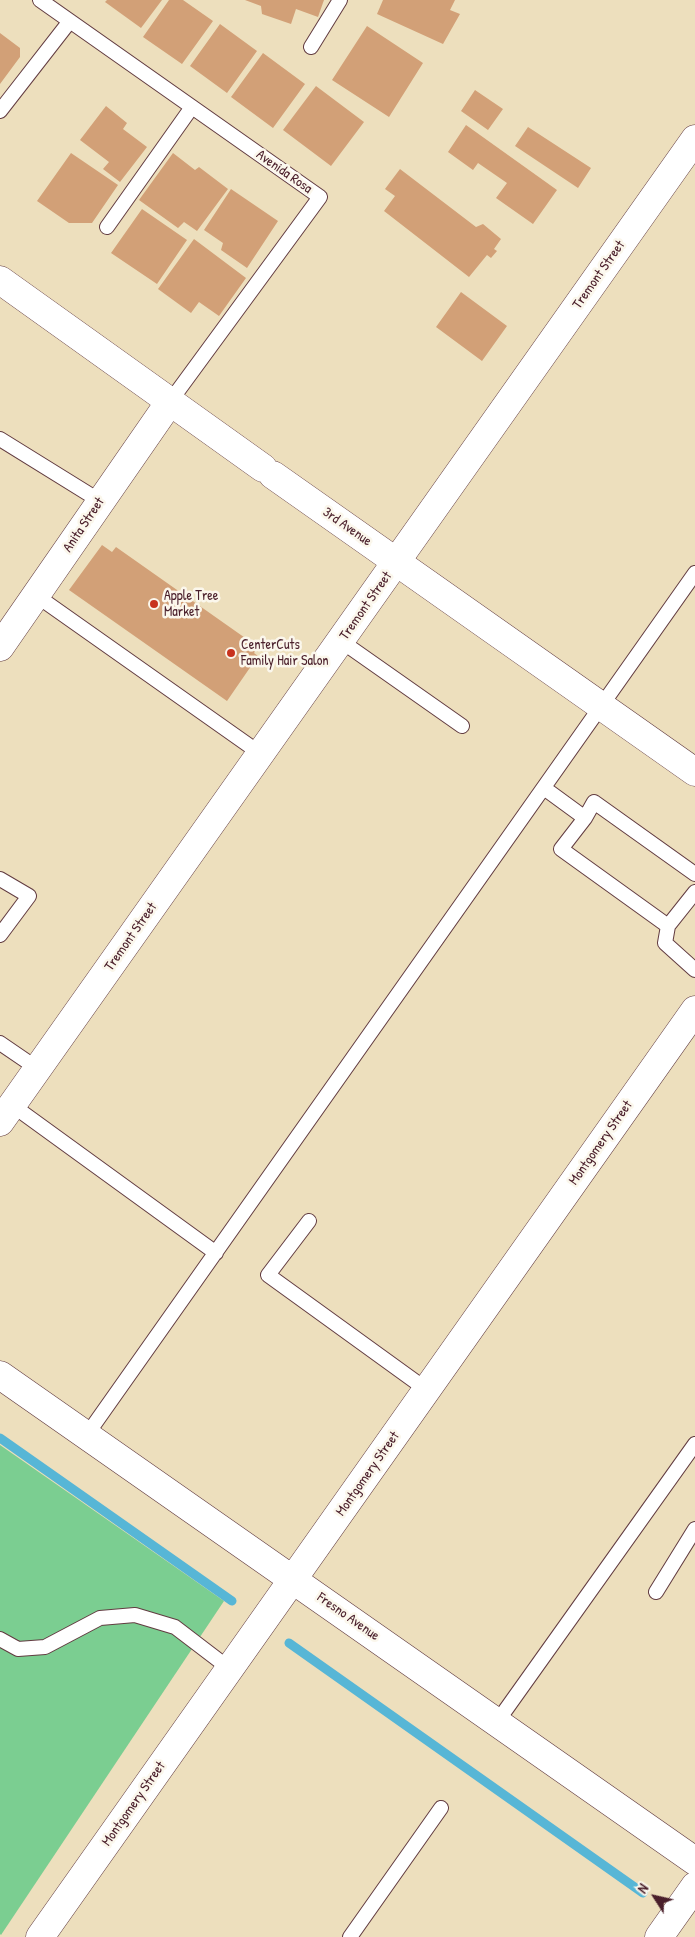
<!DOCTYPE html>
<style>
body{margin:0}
#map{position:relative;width:695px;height:1937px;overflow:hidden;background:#eddfbd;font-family:"Patrick Hand",sans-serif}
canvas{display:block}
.north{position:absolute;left:630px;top:1872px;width:50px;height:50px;-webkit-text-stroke:4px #fbf7ec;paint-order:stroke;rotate:305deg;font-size:14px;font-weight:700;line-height:20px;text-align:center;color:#4a1f2b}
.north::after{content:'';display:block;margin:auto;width:18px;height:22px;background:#4a1f2b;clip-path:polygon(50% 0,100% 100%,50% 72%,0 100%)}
</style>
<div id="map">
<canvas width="695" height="1937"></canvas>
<div class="north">N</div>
</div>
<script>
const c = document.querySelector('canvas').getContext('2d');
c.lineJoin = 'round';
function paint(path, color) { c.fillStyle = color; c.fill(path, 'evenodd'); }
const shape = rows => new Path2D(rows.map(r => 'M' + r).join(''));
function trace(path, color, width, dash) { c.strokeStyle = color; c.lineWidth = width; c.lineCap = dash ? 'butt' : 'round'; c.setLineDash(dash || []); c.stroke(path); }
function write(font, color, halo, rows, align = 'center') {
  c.font = font + ' "Patrick Hand",sans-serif'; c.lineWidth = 5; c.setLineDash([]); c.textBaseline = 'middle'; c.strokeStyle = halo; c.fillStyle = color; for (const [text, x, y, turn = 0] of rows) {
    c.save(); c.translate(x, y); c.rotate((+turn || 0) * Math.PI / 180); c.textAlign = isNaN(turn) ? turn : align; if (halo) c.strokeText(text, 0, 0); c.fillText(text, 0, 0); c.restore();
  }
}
const green = shape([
 [0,1445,224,1601,1,1935,0,1934]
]);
const stream = shape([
 [0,1438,232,1601],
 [289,1643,643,1893]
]);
const building = shape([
 [107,0,162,0,141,28,105,2],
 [169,0,183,0,213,21,182,64,143,37],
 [245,0,324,0,318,17,296,9,291,24,262,14,261,6],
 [383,0,455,0,450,10,460,14,443,44,377,14],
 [220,24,257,51,227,93,190,66],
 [367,26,423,63,389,117,332,80],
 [0,33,20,48,20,57,0,84],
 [263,53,305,84,273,128,231,97],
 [316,86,364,122,331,166,283,130],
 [475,90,503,109,488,130,461,111],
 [106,106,127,123,123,129,147,147,120,182,103,169,109,162,80,140],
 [466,125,557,190,533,224,496,198,507,183,478,163,473,170,448,152],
 [528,127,591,168,578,188,515,146],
 [71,153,118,185,92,223,69,223,37,201],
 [173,153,195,170,199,167,228,189,197,231,184,222,178,228,139,200],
 [400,169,476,227,483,224,501,239,494,249,497,251,491,258,487,255,469,277,384,211,395,196,385,189],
 [231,189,278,221,247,268,221,250,223,243,204,230],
 [142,209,187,240,157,284,111,253],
 [194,239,246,278,219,316,199,302,191,313,158,289],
 [461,292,507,326,482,361,436,327],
 [102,545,112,552,116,547,258,647,254,653,258,656,227,701,69,590]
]);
const service = shape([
 [40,0,320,197,169,403],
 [311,47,340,0],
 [0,111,70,21],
 [107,227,192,107],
 [0,439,100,501],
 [37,596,261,754],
 [341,641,462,726],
 [544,788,585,818,594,802,695,874],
 [585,818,561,849,668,926,695,892],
 [0,879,29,896,0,935],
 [668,926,665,943,695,970],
 [0,1043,38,1069],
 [12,1105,216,1253],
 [309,1221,268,1275,427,1390],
 [86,1436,695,573],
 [656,1592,695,1529],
 [0,1639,18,1649,45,1647,100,1618,135,1615,175,1627,230,1669],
 [497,1722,695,1444],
 [350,1937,441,1808]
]);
const minor = shape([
 [0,1122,695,139],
 [0,1375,695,1861],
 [40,1937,695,1010],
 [659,1937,695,1886]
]);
const tertiary = shape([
 [0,647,169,403]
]);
const secondary = shape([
 [0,280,263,468],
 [273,475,695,772]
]);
const markers = [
 [154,604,5,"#c8321e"],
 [231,653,5,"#c8321e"]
];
const streetNames = [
 ["Avenida Rosa",284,172,35],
 ["Tremont Street",599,275,-55],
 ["Anita Street",84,525,-56],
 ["3rd Avenue",347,527,35],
 ["Tremont Street",366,606,-55],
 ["Tremont Street",131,937,-55],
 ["Montgomery Street",601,1143,-55],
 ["Montgomery Street",368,1474,-55],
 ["Fresno Avenue",348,1617,35],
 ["Montgomery Street",134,1804,-55]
];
const poiNames = [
 ["Apple Tree",164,596],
 ["Market",164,612],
 ["CenterCuts",241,645],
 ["Family Hair Salon",241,661]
];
paint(green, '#7bce91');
trace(stream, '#57b6d6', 9);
paint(building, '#d2a077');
trace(service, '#623c41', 16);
trace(minor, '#623c41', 29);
trace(tertiary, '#623c41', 29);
trace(secondary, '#623c41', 29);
trace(service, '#fff', 14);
trace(minor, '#fff', 28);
trace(tertiary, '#fff', 28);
trace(secondary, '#fff', 28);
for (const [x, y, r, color] of markers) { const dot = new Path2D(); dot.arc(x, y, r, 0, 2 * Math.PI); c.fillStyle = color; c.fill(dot); trace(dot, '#fbf7ec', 2); }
write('14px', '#4a1f2b', '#fbf7ec', streetNames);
write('14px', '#4a1f2b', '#fbf7ec', poiNames, 'left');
</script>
